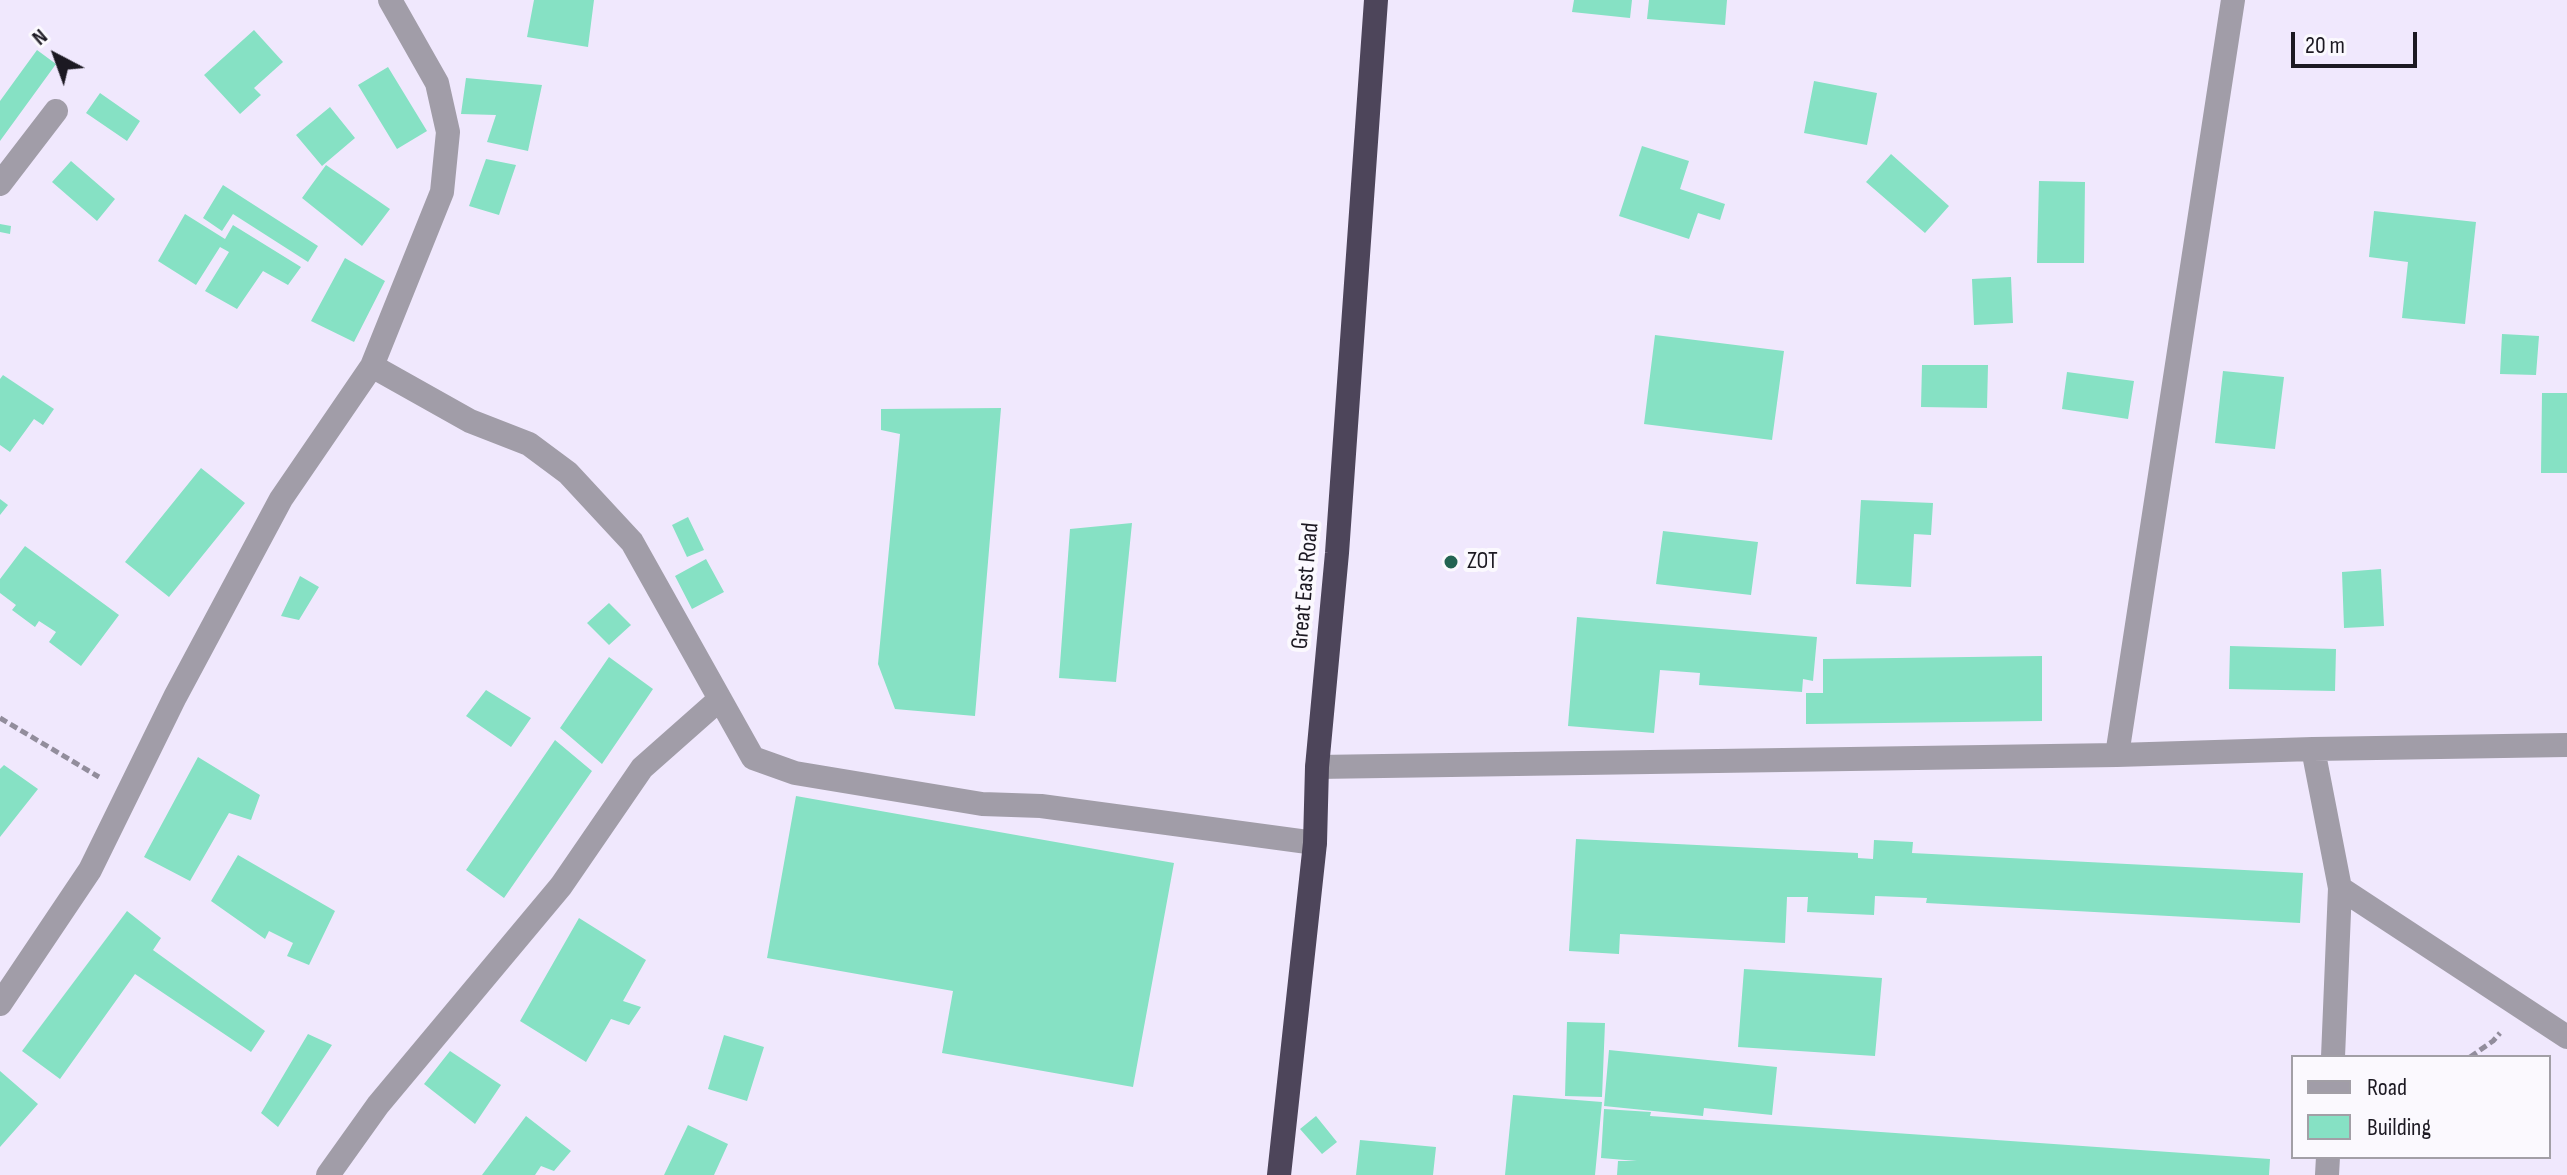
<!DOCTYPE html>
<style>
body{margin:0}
#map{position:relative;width:2567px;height:1175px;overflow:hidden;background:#f0e8fd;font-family:"Sofia Sans Condensed",sans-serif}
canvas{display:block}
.legend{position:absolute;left:2291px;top:1055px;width:260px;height:104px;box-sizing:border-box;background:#fbf9fe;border:2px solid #a29fa6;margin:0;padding:10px 14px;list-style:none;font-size:24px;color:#1c1922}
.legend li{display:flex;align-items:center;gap:16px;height:40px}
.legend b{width:40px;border:2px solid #a29fa6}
.north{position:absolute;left:16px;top:16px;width:80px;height:80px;-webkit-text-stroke:6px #fbf9fe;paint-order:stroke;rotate:319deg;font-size:22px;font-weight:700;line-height:32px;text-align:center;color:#1c1922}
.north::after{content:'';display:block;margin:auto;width:28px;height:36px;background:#1c1922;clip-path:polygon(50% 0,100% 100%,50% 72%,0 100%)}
.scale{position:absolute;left:2291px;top:32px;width:126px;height:36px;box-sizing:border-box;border:4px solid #1c1922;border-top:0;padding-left:10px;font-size:24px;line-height:28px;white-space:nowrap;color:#1c1922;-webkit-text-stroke:6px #fbf9fe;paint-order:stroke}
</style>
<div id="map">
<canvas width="2567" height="1175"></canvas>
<ul class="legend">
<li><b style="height:10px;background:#a19da8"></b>Road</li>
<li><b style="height:22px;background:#86e1c4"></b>Building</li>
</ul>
<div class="north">N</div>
<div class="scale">20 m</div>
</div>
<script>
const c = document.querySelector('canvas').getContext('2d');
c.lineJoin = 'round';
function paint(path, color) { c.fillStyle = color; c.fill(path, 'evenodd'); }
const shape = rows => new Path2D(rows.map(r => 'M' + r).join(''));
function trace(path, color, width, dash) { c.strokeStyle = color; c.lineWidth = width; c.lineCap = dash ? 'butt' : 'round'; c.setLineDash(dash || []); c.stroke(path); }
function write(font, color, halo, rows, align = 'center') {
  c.font = font + ' "Sofia Sans Condensed",sans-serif'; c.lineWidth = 8; c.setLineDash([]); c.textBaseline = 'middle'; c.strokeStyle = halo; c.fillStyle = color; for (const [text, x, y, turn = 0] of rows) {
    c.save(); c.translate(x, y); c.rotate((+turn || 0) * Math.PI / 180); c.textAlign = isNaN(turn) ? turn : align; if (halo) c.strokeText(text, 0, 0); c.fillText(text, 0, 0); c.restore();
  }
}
const building = shape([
 [534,0,594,0,588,47,527,37],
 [1574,0,1632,0,1630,18,1572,12],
 [1649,0,1727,0,1725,25,1647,19],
 [254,30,283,62,254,88,261,95,240,114,204,75],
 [37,50,56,64,0,141,0,101],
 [388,67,427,131,397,149,358,85],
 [466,78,542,85,528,151,487,142,496,115,461,114],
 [1814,81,1877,93,1867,145,1804,133],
 [100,93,140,121,127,141,86,113],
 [330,107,355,138,322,166,296,135],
 [1642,146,1689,161,1680,189,1725,204,1720,220,1698,213,1689,239,1619,216],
 [1891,154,1949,206,1925,233,1866,182],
 [486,159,516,165,499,215,469,206],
 [71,161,115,199,97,221,52,182],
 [326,165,390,209,362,246,302,198],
 [2039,181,2085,182,2084,263,2037,263],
 [223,185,318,246,308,262,233,214,222,231,203,218],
 [2374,211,2476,222,2465,324,2402,318,2408,262,2369,257],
 [185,214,225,239,233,225,301,267,288,285,263,271,237,309,205,291,229,252,220,247,196,285,158,261],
 [0,224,11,226,10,234,0,232],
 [345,258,385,281,354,342,311,321],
 [2011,277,2013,323,1974,325,1972,279],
 [2502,334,2539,336,2536,375,2500,374],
 [1655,335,1784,351,1772,440,1644,424],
 [1922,365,1988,365,1987,408,1921,407],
 [2223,371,2284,377,2275,449,2215,443],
 [2067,372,2134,381,2128,419,2062,409],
 [3,375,54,409,43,425,34,419,10,452,0,445,0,379],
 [2542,393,2567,393,2567,473,2541,473],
 [1001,408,975,716,895,709,878,664,900,434,881,430,881,409],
 [201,468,245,503,169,597,125,562],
 [0,499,8,505,0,515],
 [1861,500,1933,503,1931,535,1914,534,1911,587,1856,584],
 [688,517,704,550,687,557,672,525],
 [1132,523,1116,682,1059,678,1070,529],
 [1663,531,1758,542,1751,595,1656,584],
 [25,546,119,615,81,666,49,642,56,632,39,621,35,627,12,610,16,605,0,593,0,579],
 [706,559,724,592,692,609,675,576],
 [2381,569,2384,626,2344,628,2342,572],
 [300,576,319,587,299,620,281,616],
 [609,603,631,625,609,645,587,623],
 [1577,617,1817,637,1813,681,1803,679,1802,692,1699,685,1700,673,1660,670,1654,733,1568,726],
 [2230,646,2336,649,2335,691,2229,689],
 [2042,656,2042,721,1806,724,1806,693,1823,693,1823,659],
 [609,657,653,689,602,764,560,728],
 [486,690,531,718,511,747,466,716],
 [555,740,592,771,504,898,466,870],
 [198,757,260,795,251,820,229,813,190,881,144,857],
 [4,765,38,789,0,837,0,769],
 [796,796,1174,863,1133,1087,942,1053,953,991,767,958],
 [1576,839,1858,853,1858,858,1873,859,1874,840,1913,842,1912,853,2303,873,2300,923,1926,903,1927,898,1875,896,1874,915,1807,912,1808,897,1787,897,1785,943,1620,934,1619,954,1569,951],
 [238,855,335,911,309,965,287,956,293,943,269,931,265,939,211,901],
 [127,911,161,938,153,950,265,1031,251,1052,135,974,60,1079,22,1051],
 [579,918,646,960,623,1001,641,1007,629,1025,611,1019,586,1062,520,1021],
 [1744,969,1882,978,1875,1056,1738,1047],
 [1567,1022,1605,1023,1602,1097,1565,1096],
 [308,1034,332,1045,278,1127,261,1113],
 [724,1035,764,1047,747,1101,708,1089],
 [1609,1050,1777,1067,1772,1115,1704,1108,1703,1116,1604,1106],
 [450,1051,501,1085,475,1124,424,1084],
 [0,1071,38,1104,0,1147],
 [1513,1095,1602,1102,1595,1175,1505,1175],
 [1604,1109,1651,1112,1650,1116,2270,1159,2269,1175,1617,1175,1618,1161,1637,1161,1601,1158],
 [526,1116,571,1151,554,1171,541,1166,535,1175,482,1175],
 [1316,1116,1337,1142,1322,1154,1300,1129],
 [688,1125,728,1144,714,1175,664,1175],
 [1360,1140,1436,1147,1433,1175,1356,1175]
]);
const path = shape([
 [0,718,99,777],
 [2470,1057,2493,1041,2500,1033]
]);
const street = shape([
 [0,184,56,111],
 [372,366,470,421,529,444,568,473,632,542,753,758,795,773,982,804,1041,806,1315,843],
 [2313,749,2340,888,2333,1057],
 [2117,755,2233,0],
 [1317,767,2117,755,2313,749,2567,745],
 [2340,888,2567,1037],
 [0,1004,90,870,175,697,281,499,372,366,442,192,448,132,437,83,390,0],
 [328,1175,378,1105,561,886,642,768,720,699],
 [2327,1175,2328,1157]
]);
const highway = shape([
 [1279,1175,1315,843,1317,767,1337,553,1376,0]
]);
const markers = [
 [1451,562,8,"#236452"]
];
const poiNames = [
 ["ZOT",1467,562]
];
const streetNames = [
 ["Great East Road",1306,586,-85]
];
paint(building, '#86e1c4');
trace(path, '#928d9c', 5, [8, 4]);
trace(street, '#a19da8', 24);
trace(highway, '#4d455a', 24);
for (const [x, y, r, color] of markers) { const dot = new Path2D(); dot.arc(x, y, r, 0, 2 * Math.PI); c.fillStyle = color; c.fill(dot); trace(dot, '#fbf9fe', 3); }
write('24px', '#1c1922', '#fbf9fe', poiNames, 'left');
write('24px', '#1c1922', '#fbf9fe', streetNames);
</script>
